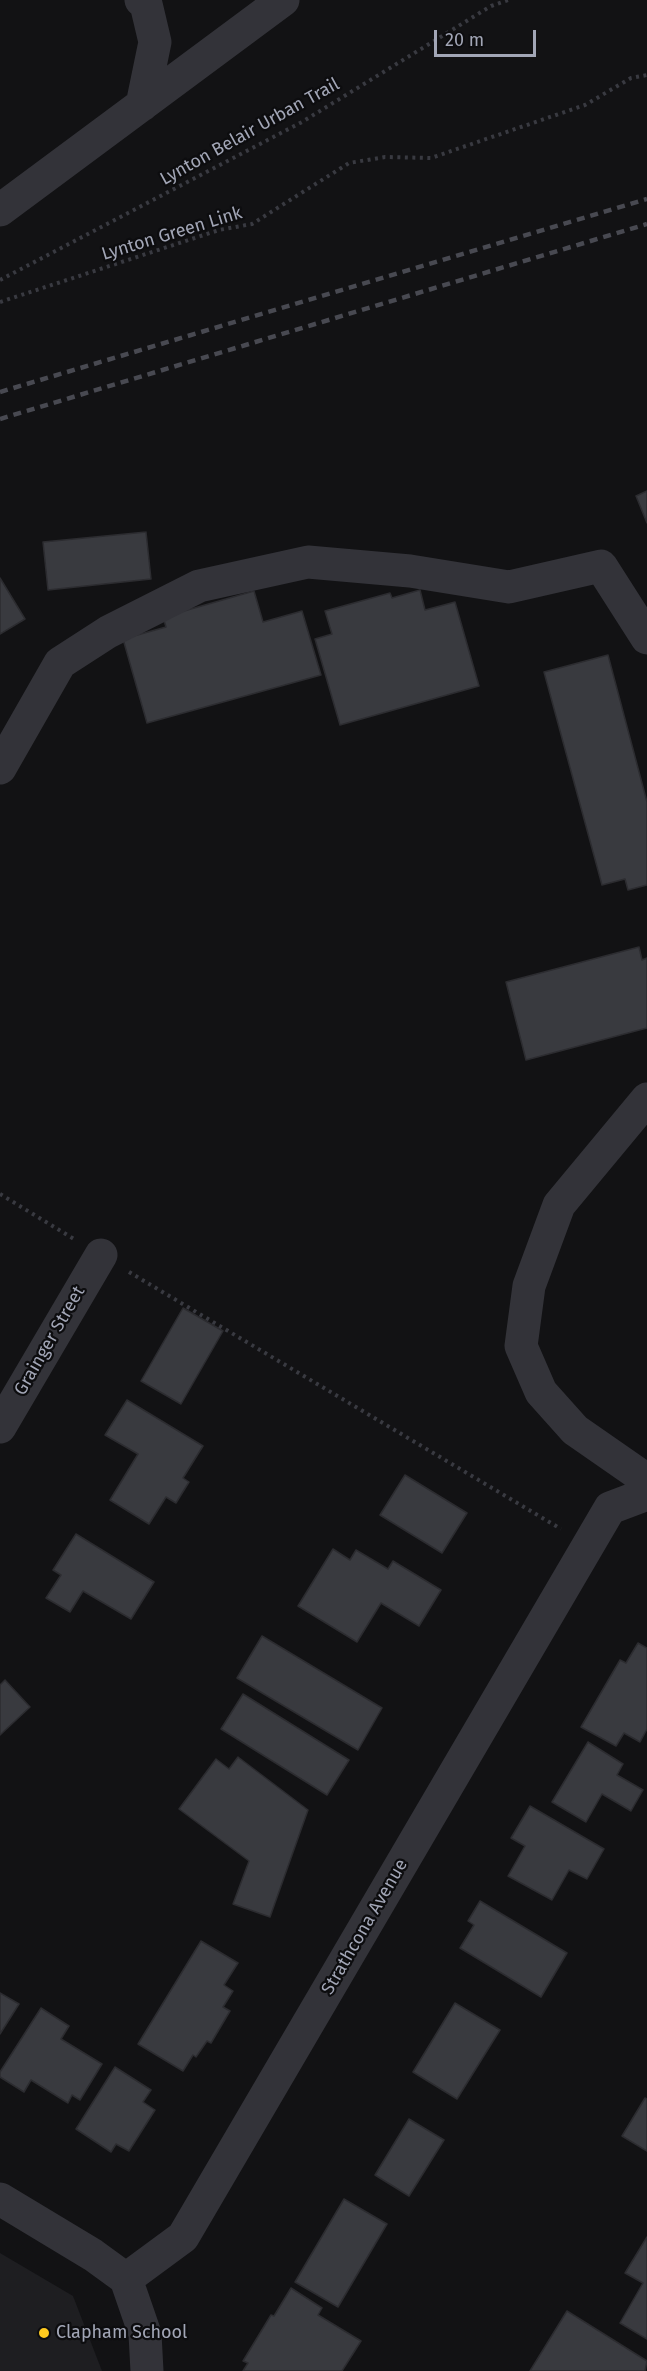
<!DOCTYPE html>
<style>
body{margin:0}
#map{position:relative;width:647px;height:2371px;overflow:hidden;background:#121214;font-family:"Fira Sans",sans-serif}
canvas{display:block}
.scale{position:absolute;left:434px;top:30px;width:102px;height:27px;box-sizing:border-box;border:3px solid #a2a6b6;border-top:0;padding-left:8px;font-size:18px;line-height:21px;white-space:nowrap;color:#a2a6b6;-webkit-text-stroke:4px #0d0d0f;paint-order:stroke}
</style>
<div id="map">
<canvas width="647" height="2371"></canvas>
<div class="scale">20 m</div>
</div>
<script>
const c = document.querySelector('canvas').getContext('2d');
c.lineJoin = 'round';
function paint(path, color) { c.fillStyle = color; c.fill(path, 'evenodd'); }
const shape = rows => new Path2D(rows.map(r => 'M' + r).join(''));
function trace(path, color, width, dash) { c.strokeStyle = color; c.lineWidth = width; c.lineCap = dash ? 'butt' : 'round'; c.setLineDash(dash || []); c.stroke(path); }
function write(font, color, halo, rows, align = 'center') {
  c.font = font + ' "Fira Sans",sans-serif'; c.lineWidth = 4.5; c.setLineDash([]); c.textBaseline = 'middle'; c.strokeStyle = halo; c.fillStyle = color; for (const [text, x, y, turn = 0] of rows) {
    c.save(); c.translate(x, y); c.rotate((+turn || 0) * Math.PI / 180); c.textAlign = isNaN(turn) ? turn : align; if (halo) c.strokeText(text, 0, 0); c.fillText(text, 0, 0); c.restore();
  }
}
const built = shape([
 [0,2253,73,2296,102,2371,0,2371]
]);
const building = shape([
 [647,491,647,523,636,496,647,491],
 [146,532,151,579,48,590,43,542,146,532],
 [0,578,25,619,0,634,0,578],
 [420,590,425,610,455,602,479,686,340,725,315,639,332,634,325,611,390,593,392,598,420,590],
 [254,591,263,622,302,611,321,675,147,723,123,639,166,627,163,617,254,591],
 [608,655,647,802,647,885,628,890,625,879,602,885,544,672,608,655],
 [639,947,642,960,647,958,647,1028,526,1060,506,982,639,947],
 [183,1308,223,1331,181,1404,141,1381,183,1308],
 [127,1400,203,1446,183,1478,189,1482,176,1503,166,1497,149,1524,110,1500,138,1454,105,1435,127,1400],
 [405,1475,467,1513,442,1553,380,1515,405,1475],
 [76,1534,154,1582,131,1619,83,1591,70,1612,46,1598,61,1575,53,1570,76,1534],
 [333,1549,350,1560,356,1550,388,1569,393,1561,441,1590,419,1626,381,1603,357,1642,298,1606,333,1549],
 [262,1636,382,1708,358,1750,237,1678,262,1636],
 [638,1643,647,1648,647,1729,640,1742,624,1733,616,1746,581,1727,620,1660,626,1663,638,1643],
 [5,1680,30,1707,0,1735,0,1685,5,1680],
 [243,1694,349,1760,327,1795,221,1729,243,1694],
 [588,1742,623,1764,617,1775,643,1790,631,1811,602,1794,586,1822,552,1802,588,1742],
 [238,1757,308,1810,270,1917,233,1904,249,1861,179,1809,216,1759,229,1769,238,1757],
 [530,1806,604,1849,587,1879,569,1870,552,1900,508,1876,525,1846,511,1838,530,1806],
 [480,1901,567,1953,541,1997,460,1948,474,1925,468,1921,480,1901],
 [201,1941,238,1963,224,1985,233,1991,223,2007,230,2011,211,2043,207,2041,196,2057,193,2055,183,2071,138,2044,201,1941],
 [0,1993,19,2004,0,2034,0,1993],
 [455,2003,500,2030,457,2099,413,2072,455,2003],
 [41,2008,69,2026,61,2039,102,2064,80,2100,72,2095,68,2103,31,2080,24,2092,0,2077,0,2072,41,2008],
 [115,2067,151,2090,143,2102,155,2110,129,2151,116,2144,111,2152,76,2129,115,2067],
 [645,2098,647,2099,647,2151,622,2136,645,2098],
 [409,2119,444,2140,409,2196,375,2175,409,2119],
 [344,2199,387,2224,338,2307,295,2282,344,2199],
 [647,2237,647,2339,620,2323,643,2283,625,2273,647,2237],
 [291,2288,322,2308,318,2315,361,2341,342,2371,243,2371,248,2363,243,2361,271,2315,274,2316,291,2288],
 [567,2311,647,2361,645,2371,530,2371,567,2311]
]);
const path = shape([
 [0,280,302,122,491,6,508,0],
 [0,302,219,230,252,224,349,163,385,157,431,158,585,105,631,78,647,75],
 [0,1194,74,1239],
 [129,1272,561,1529]
]);
const minor = shape([
 [141,0,146,4,155,42,142,105],
 [0,210,283,0],
 [0,768,60,663,108,632,199,586,308,562,410,571,509,587,601,566,647,638],
 [647,1099,559,1205,529,1286,521,1346,541,1392,575,1430,647,1480],
 [0,1427,101,1255],
 [0,2199,93,2255,126,2279],
 [147,2371,145,2334,126,2279,183,2237,610,1508,647,1494]
]);
const rail = shape([
 [0,392,647,199],
 [0,419,647,224]
]);
const markers = [
 [44,2333,6,"#ffca1f"]
];
const streetNames = [
 ["Lynton Belair Urban Trail",250,132,-29],
 ["Lynton Green Link",172,234,-17],
 ["Grainger Street",50,1341,-60],
 ["Strathcona Avenue",365,1927,-60]
];
const poiNames = [
 ["Clapham School",56,2333]
];
paint(built, '#1e1e21');
paint(building, '#393a3f');
trace(building, '#2c2c30', 1.5);
trace(path, '#393a41', 4, [3, 4.5]);
trace(minor, '#333339', 33);
trace(rail, '#484951', 4.5, [8, 6]);
for (const [x, y, r, color] of markers) { const dot = new Path2D(); dot.arc(x, y, r, 0, 2 * Math.PI); c.fillStyle = color; c.fill(dot); trace(dot, '#0d0d0f', 2); }
write('18px', '#a2a6b6', '#0d0d0f', streetNames);
write('18px', '#a2a6b6', '#0d0d0f', poiNames, 'left');
</script>
